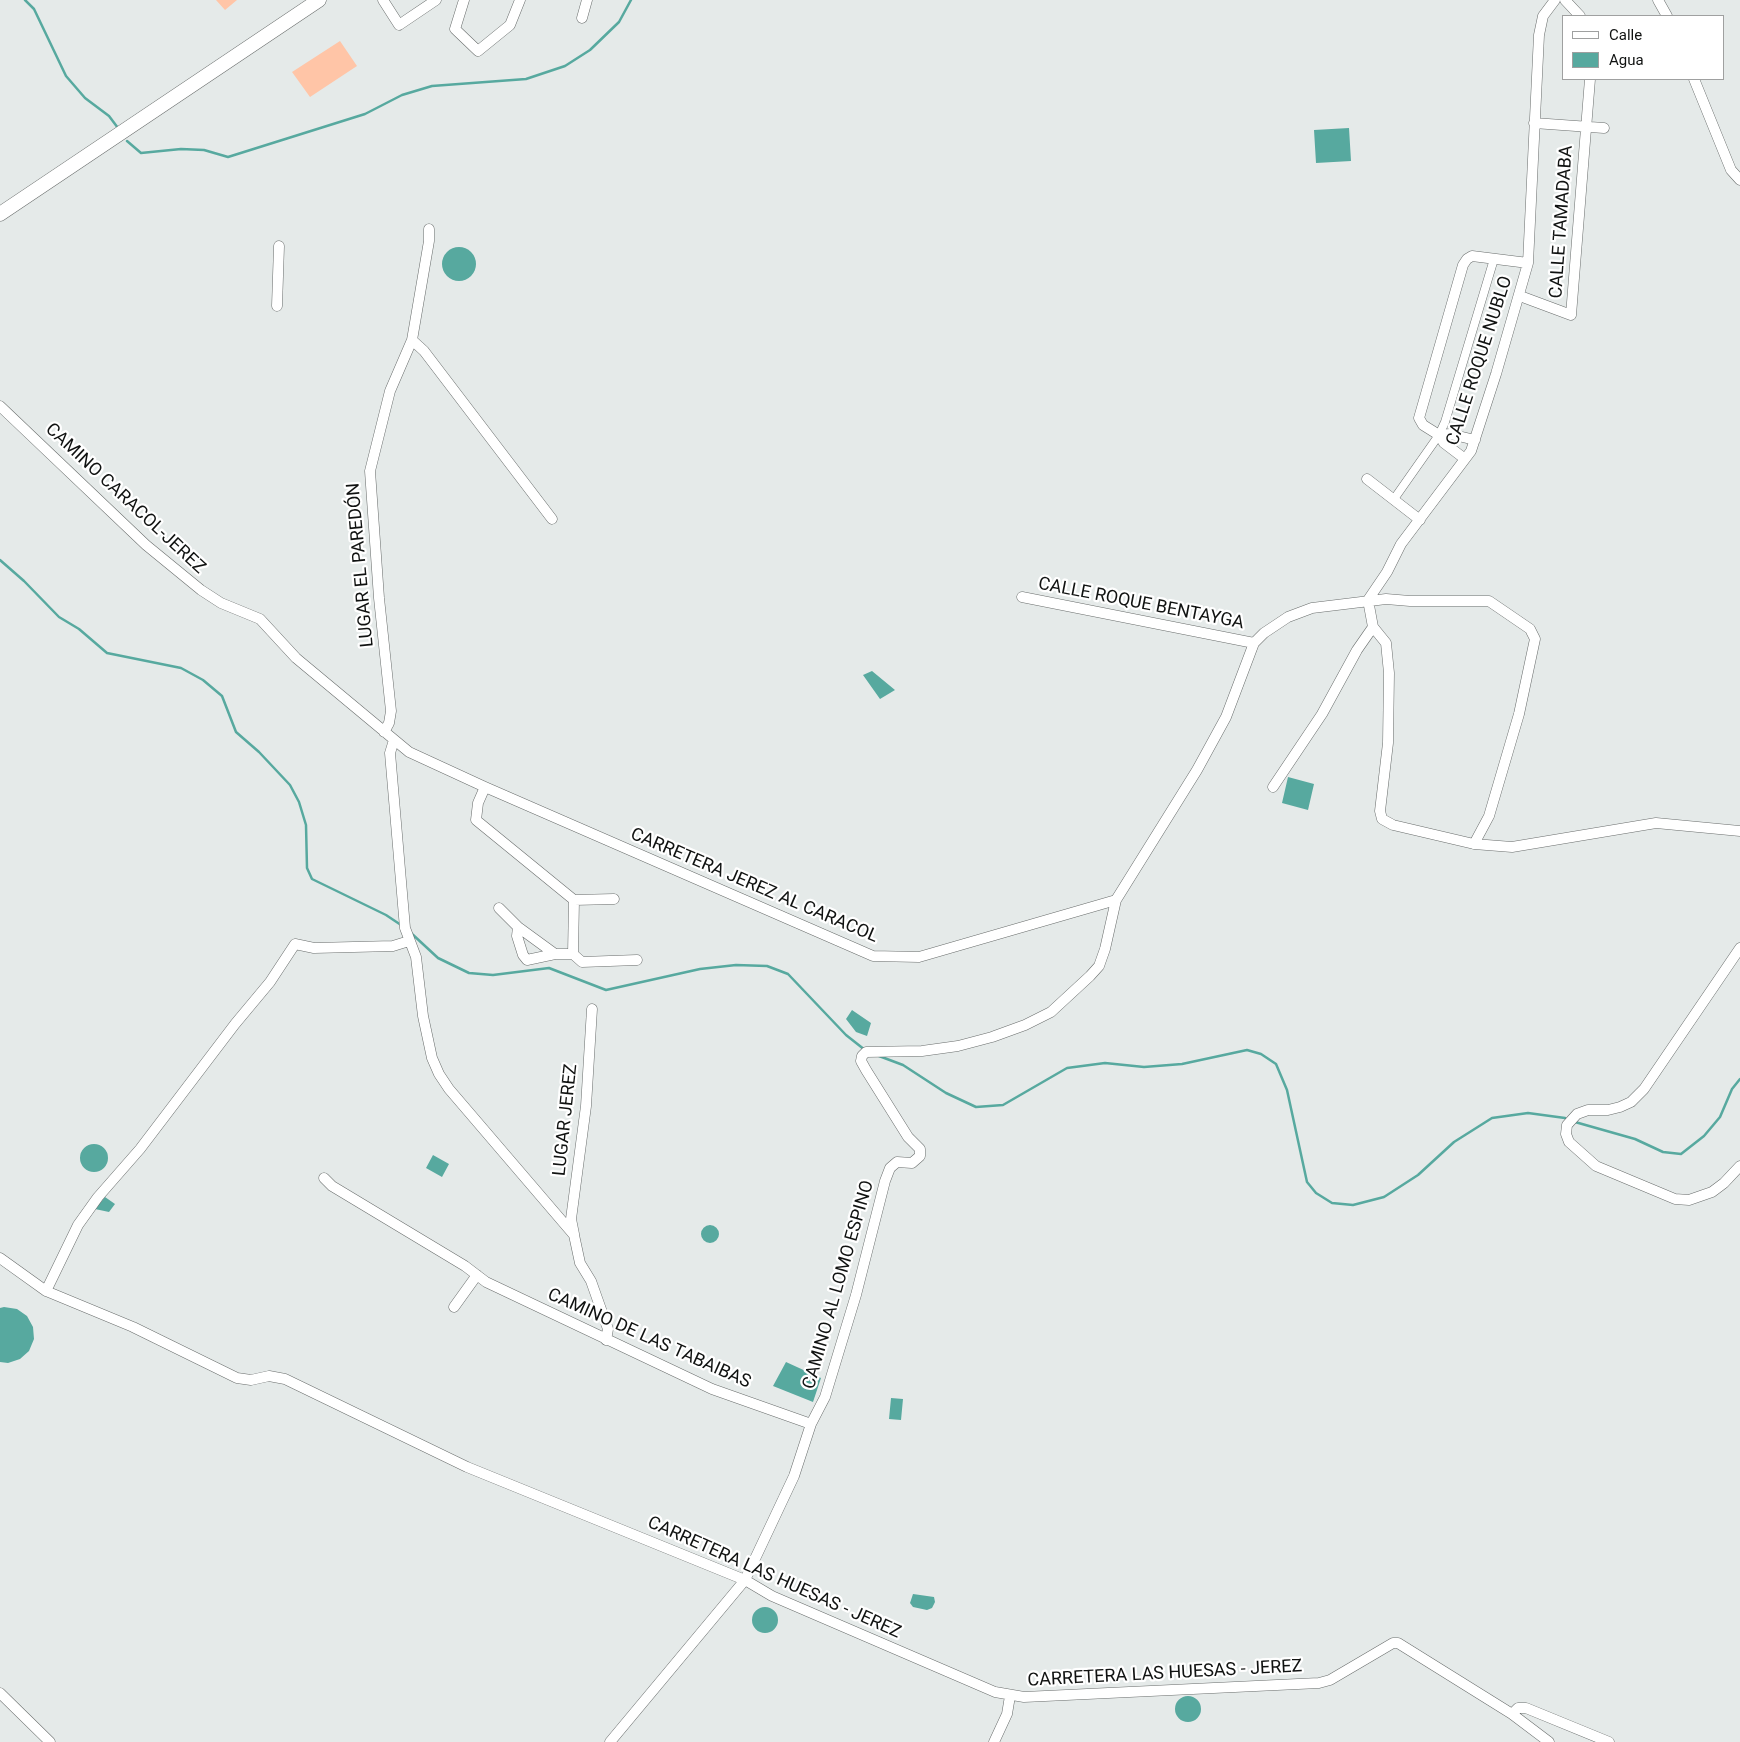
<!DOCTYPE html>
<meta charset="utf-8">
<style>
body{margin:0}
#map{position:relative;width:1740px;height:1742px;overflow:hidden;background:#e5eae9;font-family:Roboto,sans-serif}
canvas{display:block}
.legend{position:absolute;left:1562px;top:15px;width:162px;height:65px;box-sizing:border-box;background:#fff;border:1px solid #9fa0a0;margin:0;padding:6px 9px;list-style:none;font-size:15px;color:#101211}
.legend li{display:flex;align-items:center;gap:10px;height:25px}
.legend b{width:25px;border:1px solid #9fa0a0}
</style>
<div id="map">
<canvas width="1740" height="1742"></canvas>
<ul class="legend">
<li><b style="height:6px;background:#fff"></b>Calle</li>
<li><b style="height:14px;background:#57a99f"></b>Agua</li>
</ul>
</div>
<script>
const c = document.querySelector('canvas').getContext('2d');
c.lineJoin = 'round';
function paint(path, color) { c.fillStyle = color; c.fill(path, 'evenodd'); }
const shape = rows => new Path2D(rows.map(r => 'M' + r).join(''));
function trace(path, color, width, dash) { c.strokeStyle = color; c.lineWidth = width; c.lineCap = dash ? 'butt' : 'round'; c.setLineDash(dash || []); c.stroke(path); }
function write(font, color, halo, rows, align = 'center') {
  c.font = font + ' Roboto,sans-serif'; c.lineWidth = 4.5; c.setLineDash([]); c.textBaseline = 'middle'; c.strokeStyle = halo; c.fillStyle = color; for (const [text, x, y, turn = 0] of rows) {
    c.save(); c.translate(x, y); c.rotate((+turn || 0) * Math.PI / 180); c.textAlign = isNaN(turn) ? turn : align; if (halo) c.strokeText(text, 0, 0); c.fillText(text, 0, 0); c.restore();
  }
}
const green = shape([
 [216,0,237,0,225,10],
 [340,41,357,66,310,97,292,72]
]);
const water = shape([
 [1349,128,1351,161,1316,163,1314,130],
 '442 264a17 17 0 1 1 34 0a17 17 0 1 1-34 0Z',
 [872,671,895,690,880,699,863,675],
 [1288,777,1314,784,1308,810,1282,803],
 [852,1010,871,1023,867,1036,856,1032,846,1019],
 '80 1158a14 14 0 1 1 28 0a14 14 0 1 1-28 0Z',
 [433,1155,449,1164,442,1177,426,1168],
 [105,1197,115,1204,109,1212,95,1209],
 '701 1234a9 9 0 1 1 18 0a9 9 0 1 1-18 0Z',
 [4,1307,17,1309,27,1316,33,1327,34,1339,29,1351,20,1359,8,1363,0,1362,0,1308],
 [786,1362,821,1378,813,1402,773,1386],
 [891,1398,903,1399,901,1420,889,1419],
 [913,1594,934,1597,935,1602,932,1608,927,1610,913,1607,910,1603],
 '752 1620a13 13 0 1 1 26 0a13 13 0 1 1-26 0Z',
 '1175 1709a13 13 0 1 1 26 0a13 13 0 1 1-26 0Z'
]);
const stream = shape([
 [25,0,34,9,66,76,85,98,109,116,118,128],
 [127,141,141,153,181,149,204,150,228,157,365,114,402,95,432,86,526,79,565,66,590,50,619,22,631,0],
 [0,560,24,581,59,617,79,629,107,653,181,668,203,680,222,696,236,732,259,752,290,785,299,802,306,825,307,868,312,879,386,915,401,925],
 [411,933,438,958,469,973,493,975,549,968,606,990,700,969,736,965,767,966,788,974,846,1035,865,1050],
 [879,1056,903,1065,946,1093,976,1107,1003,1105,1067,1068,1105,1063,1144,1067,1182,1064,1247,1050,1261,1054,1276,1064,1287,1090,1307,1182,1316,1193,1332,1203,1353,1205,1384,1197,1418,1175,1454,1142,1492,1118,1528,1113,1565,1118],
 [1575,1122,1635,1139,1663,1152,1681,1154,1704,1136,1720,1117,1732,1089,1740,1079]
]);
const pedestrian = shape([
 [1394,499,1439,435,1445,422,1494,259]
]);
const minor = shape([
 [383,0,399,25,436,0],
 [464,0,455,29,478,51,510,25,520,0],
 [1555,0,1543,16,1539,35,1528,263,1496,374,1471,451,1401,544,1387,572,1368,600,1373,627,1386,643,1389,673,1388,743,1380,811,1382,819,1393,825,1474,844,1512,847,1656,823,1740,831],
 [1565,0,1580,16],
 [1658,0,1667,16],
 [582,18,587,0],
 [1694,79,1731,170,1740,180],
 [1534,123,1604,128],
 [1520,296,1571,315,1590,79],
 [277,306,279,246],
 [412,340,424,351,552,519],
 [0,406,146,545,201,590,221,603,260,619,296,658,409,752,485,787,873,956,919,957,1116,900],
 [1439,435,1450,434,1475,440],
 [1465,459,1444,443,1439,435,1423,425,1419,418,1463,265,1467,259,1472,256,1528,263],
 [1367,479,1420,520],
 [1022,597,1254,643],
 [384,732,389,723,391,711,379,598,370,471,390,391,412,340,429,241,429,229],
 [394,740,390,753,405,928,416,957,423,1016,432,1058,439,1074,449,1089,574,1235,580,1263,591,1281,608,1329,606,1340],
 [485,787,478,803,476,820,574,900,614,899],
 [1273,787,1322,714,1357,650,1373,627],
 [574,900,573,954,582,962,637,960],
 [499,908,518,927,555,954],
 [518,927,517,936,523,955,527,960,555,954,573,954],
 [1740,948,1644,1089,1631,1102,1620,1107,1608,1110,1588,1110,1577,1114,1567,1125,1566,1134,1569,1142,1596,1166,1675,1199,1689,1200,1712,1192,1724,1183,1740,1166],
 [324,1178,332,1186,465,1266,486,1282,712,1389,811,1424],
 [574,1234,571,1219,586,1106,592,1009],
 [0,1258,46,1291,133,1327,237,1378,251,1380,269,1376,285,1379,467,1467,745,1580,772,1596,995,1692,1024,1697,1319,1683,1330,1680,1393,1643,1398,1643,1512,1714,1549,1742],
 [46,1291,78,1225,98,1197,140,1149,235,1024,270,982,295,944,314,948,393,946,409,941],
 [454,1307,477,1275],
 [0,1693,50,1742],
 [1512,1714,1518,1708,1526,1708,1609,1742],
 [610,1742,745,1580,794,1476,811,1424,825,1397,856,1295,885,1181,890,1168,897,1162,912,1163,920,1156,920,1149,908,1137,866,1070,861,1061,862,1056,866,1052,922,1051,958,1046,992,1037,1025,1025,1051,1012,1090,976,1099,966,1105,949,1116,900,1197,770,1226,717,1254,643,1264,633,1288,617,1312,608,1386,599,1410,601,1489,601,1530,629,1535,639,1519,714,1489,816,1474,844],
 [994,1742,1007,1714,1010,1696]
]);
const secondary = shape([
 [0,214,319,0]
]);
const streetNames = [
 ["CALLE TAMADABA",1562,222,-86],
 ["CALLE ROQUE NUBLO",1480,361,-72],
 ["CAMINO CARACOL-JEREZ",125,499,43],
 ["LUGAR EL PAREDÓN",361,565,-95],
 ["CALLE ROQUE BENTAYGA",1141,604,11],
 ["CARRETERA JEREZ AL CARACOL",754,886,23],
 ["LUGAR JEREZ",566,1120,-84],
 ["CAMINO AL LOMO ESPINO",839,1285,-74],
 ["CAMINO DE LAS TABAIBAS",649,1339,24],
 ["CARRETERA LAS HUESAS - JEREZ",774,1578,24],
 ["CARRETERA LAS HUESAS - JEREZ",1165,1674,-3]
];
paint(green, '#ffc5a7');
paint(water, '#57a99f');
trace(stream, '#57a99f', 2.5);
trace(pedestrian, '#696d6c', 9);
trace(minor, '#696d6c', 11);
trace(secondary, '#696d6c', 15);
trace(pedestrian, '#fff', 8);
trace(minor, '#fff', 10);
trace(secondary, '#fff', 14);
write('18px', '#101211', '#fff', streetNames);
</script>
